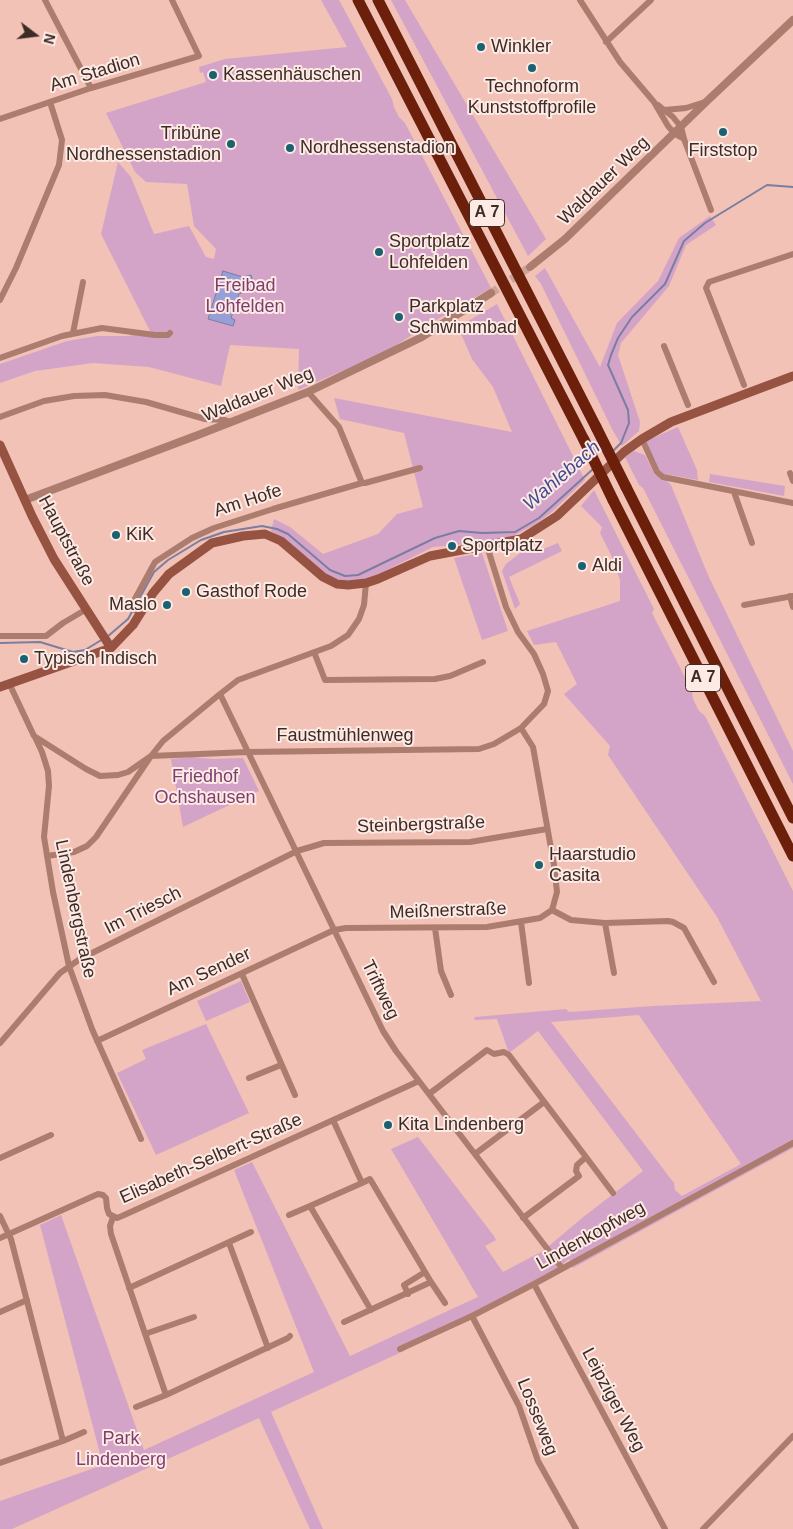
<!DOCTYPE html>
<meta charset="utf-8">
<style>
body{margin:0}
#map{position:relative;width:793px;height:1529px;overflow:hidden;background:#f1c2b5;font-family:Helvetica,sans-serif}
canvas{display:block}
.north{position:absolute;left:10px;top:10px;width:50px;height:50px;-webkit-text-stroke:4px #feeae5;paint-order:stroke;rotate:105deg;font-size:14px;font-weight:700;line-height:20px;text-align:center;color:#3d2b26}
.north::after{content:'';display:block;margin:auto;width:18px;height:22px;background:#3d2b26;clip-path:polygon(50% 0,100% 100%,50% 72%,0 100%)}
</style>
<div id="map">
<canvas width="793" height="1529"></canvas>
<div class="north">N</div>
</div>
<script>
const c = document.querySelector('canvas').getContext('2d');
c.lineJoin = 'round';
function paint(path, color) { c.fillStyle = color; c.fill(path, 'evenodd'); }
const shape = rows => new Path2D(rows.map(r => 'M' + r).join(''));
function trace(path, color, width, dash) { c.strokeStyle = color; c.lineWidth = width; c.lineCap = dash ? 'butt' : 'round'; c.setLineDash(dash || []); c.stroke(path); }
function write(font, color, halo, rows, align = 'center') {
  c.font = font + ' Helvetica,sans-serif'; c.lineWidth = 4; c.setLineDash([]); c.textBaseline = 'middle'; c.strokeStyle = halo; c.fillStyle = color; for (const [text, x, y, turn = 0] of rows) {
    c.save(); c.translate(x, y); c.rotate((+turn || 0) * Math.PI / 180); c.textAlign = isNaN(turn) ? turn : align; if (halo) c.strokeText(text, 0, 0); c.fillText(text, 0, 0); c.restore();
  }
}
const green = shape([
 [321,0,339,0,392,99,394,107,399,117,405,123,491,288,421,329,386,352,298,390,299,349,230,345,221,386,149,367,93,363,35,371,0,383,0,364,67,341,97,336,129,336,145,332,151,333,101,234,118,162,131,177,154,234,189,226,206,257,214,259,216,249,194,226,187,184,146,182,135,172,106,113,206,82,203,72,200,73,199,67,225,59,347,47],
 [391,0,405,0,546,239,528,256],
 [710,216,716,225,686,245,669,286,621,343,618,355,640,422,639,431,622,446,613,431,541,284,535,276,545,268,600,367,617,323,658,281,679,238],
 [497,304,585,480,552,512,534,525,513,536,479,543,433,547,383,572,367,579,350,583,322,574,284,539,271,531,274,519,290,527,323,554,378,534,397,514,423,507,404,433,340,419,334,398,512,432,493,387,472,359,458,327],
 [678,427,697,470,698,480,664,474,659,471,646,441],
 [634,451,645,455,655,475,665,479,671,485,708,575,793,751,793,784,643,488,639,485,625,457],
 [710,474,785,486,784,496,709,482],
 [594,490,654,609,652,613,692,691,693,699,699,711,705,716,793,891,793,1148,573,1268,569,1259,558,1268,473,1313,403,1345,406,1350,271,1412,323,1529,310,1529,259,1418,12,1529,0,1529,0,1501,103,1465,40,1225,61,1215,144,1450,314,1372,234,1170,252,1162,350,1356,478,1297,391,1149,418,1137,494,1236,496,1240,485,1246,503,1272,543,1251,582,1218,643,1171,538,1031,509,1053,497,1019,474,1020,475,1017,566,1009,569,1012,653,1006,761,1001,717,917,608,755,610,746,564,694,577,684,556,642,534,645,527,631,620,601,620,580,612,557,600,533,602,527,581,506],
 [639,1015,741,1164,682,1196,675,1190,674,1183,551,1022],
 [558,543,562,551,509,577,520,604,515,609,502,571,506,564,524,550,543,549],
 [482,553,508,631,482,640,454,558],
 [192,757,212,759,243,758,259,791,183,827,171,759],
 [241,981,250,1002,206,1021,197,1001],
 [206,1024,249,1113,156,1155,117,1073,146,1059,142,1050]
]);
const water = shape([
 [223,271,243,277,251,275,255,287,239,294,231,318,235,320,233,326,208,319,223,271]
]);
const stream = shape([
 [613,451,621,443,629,423,628,410,608,365,611,355,618,338,632,317,665,284,684,241,705,223,767,185,793,187],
 [107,637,128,619,154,572,168,560,201,540,224,532,262,526,277,529,288,534,330,570,345,576,358,575,435,538,459,531,482,533,515,532,539,518,593,469],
 [0,643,40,642,73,652,85,650,103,639]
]);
const tertiaryTunnel = shape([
 [491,293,530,267]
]);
const minor = shape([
 [45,0,91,88],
 [580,0,620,62,654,102,668,126,675,134,684,139],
 [606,42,651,0],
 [658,105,673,117,681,127,684,139,711,210],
 [665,110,686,108,705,102],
 [0,119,91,88,199,56,172,0],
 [0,300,16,268,59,165,62,140,50,102],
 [73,333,83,282],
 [664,346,688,405],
 [0,358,62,336,102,328,155,335,168,335,170,333],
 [744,385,706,288,709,282,793,254],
 [308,392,339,427,362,483],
 [0,417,44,401,74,396,105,395,146,402,205,419,225,420,231,422],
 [642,439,657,472,663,477,793,503],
 [790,473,793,481],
 [734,492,752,543],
 [790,596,793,607],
 [744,605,793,596],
 [141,613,130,608,155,562,192,538,214,528,273,509,362,483,365,483,420,468],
 [0,636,46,636,63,623,85,610],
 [314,652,325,680,435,679,450,676,483,662],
 [9,683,34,736,86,769,100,776,118,775,128,772,151,756,248,752,479,749,494,744,521,728,544,704,548,691,543,674,534,654,518,632,506,607,487,546],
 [220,694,383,1031,396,1051,562,1268],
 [35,737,42,752,48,771,49,786,44,837,53,892,69,966,92,1029,141,1139],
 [47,856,74,852,87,846,96,837,151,756,163,741,220,694,238,680,331,646,348,635,359,619,364,605,366,583],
 [552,910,571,920,605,923,668,921,673,922,684,928,714,982],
 [521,922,529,983],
 [605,923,614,973],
 [435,928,441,971,451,995],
 [242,974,295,1095],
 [97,1041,334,930,346,928,487,927,540,918,552,910,557,892,554,865,533,747,521,728],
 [0,1043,60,973,80,959,297,851,324,843,470,842,547,829],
 [249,1078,281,1065],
 [429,1094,487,1050,494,1054,504,1052,509,1055,586,1157,577,1165,576,1171,579,1176,523,1218],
 [333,1120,362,1183,370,1179,431,1282,344,1322],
 [475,1154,544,1102],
 [586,1157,613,1193],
 [0,1158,51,1135],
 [362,1183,310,1206,371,1310],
 [289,1215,310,1206],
 [0,1216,11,1239,63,1441,0,1463],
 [113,1217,110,1226,111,1234,166,1395,136,1407],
 [0,1238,98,1194,103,1195,106,1198,107,1208,109,1214,117,1218,122,1216,419,1081],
 [229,1243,268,1348],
 [431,1282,445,1303],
 [534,1284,665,1529],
 [129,1288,251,1232],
 [408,1294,404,1285,425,1272],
 [0,1312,27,1300],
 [472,1316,519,1406,538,1461,576,1529],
 [145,1334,194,1317],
 [400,1349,472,1316,534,1284,793,1143],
 [166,1395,288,1338,290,1336],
 [63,1441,84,1432],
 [703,1529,793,1436]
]);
const tertiary = shape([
 [530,267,565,239,706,102,793,20],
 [25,500,198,435,308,392,420,338,491,293]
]);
const secondary = shape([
 [0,445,32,516,54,559,111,648],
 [0,687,111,648,133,625,153,593,169,574,212,543,243,536,265,534,281,541,323,577,337,584,348,585,366,583,378,579,430,556,521,539,557,516,624,452,642,439,671,422,793,376]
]);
const motorway = shape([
 [358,0,584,440],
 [378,0,596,427],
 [626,487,793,818],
 [613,500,793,856]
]);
const motorwayBridge = shape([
 [596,427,626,487],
 [584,440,613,500]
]);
const markers = [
 [481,47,5,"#1a6171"],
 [532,68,5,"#1a6171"],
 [213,75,5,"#1a6171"],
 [723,132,5,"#1a6171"],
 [231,144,5,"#1a6171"],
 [290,148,5,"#1a6171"],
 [379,252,5,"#1a6171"],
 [399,317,5,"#1a6171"],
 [116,535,5,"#1a6171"],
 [452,546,5,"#1a6171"],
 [582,566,5,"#1a6171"],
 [186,592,5,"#1a6171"],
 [167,605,5,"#1a6171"],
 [24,659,5,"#1a6171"],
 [539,865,5,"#1a6171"],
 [388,1125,5,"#1a6171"]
];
const shields = [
 [487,213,35],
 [703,678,35]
];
const shieldNames = [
 ["A 7",487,213],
 ["A 7",703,678]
];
const poiNames = [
 ["Winkler",491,47],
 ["Kassenhäuschen",223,75],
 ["Technoform",532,87,"center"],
 ["Kunststoffprofile",532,108,"center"],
 ["Tribüne",221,134,"right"],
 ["Nordhessenstadion",221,155,"right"],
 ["Nordhessenstadion",300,148],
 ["Firststop",723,151,"center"],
 ["Sportplatz",389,242],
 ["Lohfelden",389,263],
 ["Parkplatz",409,307],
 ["Schwimmbad",409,328],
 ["KiK",126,535],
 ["Sportplatz",462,546],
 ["Aldi",592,566],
 ["Gasthof Rode",196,592],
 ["Maslo",157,605,"right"],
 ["Typisch Indisch",34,659],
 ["Haarstudio",549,855],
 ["Casita",549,876],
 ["Kita Lindenberg",398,1125]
];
const streetNames = [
 ["Am Stadion",95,73,-17],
 ["Waldauer Weg",604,181,-44],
 ["Waldauer Weg",258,395,-22],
 ["Am Hofe",248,501,-18],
 ["Hauptstraße",66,541,62],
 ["Faustmühlenweg",345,736],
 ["Steinbergstraße",421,825,-2],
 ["Lindenbergstraße",75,909,78],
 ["Im Triesch",143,911,-27],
 ["Meißnerstraße",448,911,-2],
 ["Am Sender",209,972,-25],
 ["Triftweg",380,990,64],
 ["Elisabeth-Selbert-Straße",211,1159,-24],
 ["Lindenkopfweg",591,1236,-29],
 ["Leipziger Weg",613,1400,62],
 ["Losseweg",537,1417,68]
];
const parkNames = [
 ["Freibad",245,286],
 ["Lohfelden",245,307],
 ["Friedhof",205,777],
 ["Ochshausen",205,798],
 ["Park",121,1439],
 ["Lindenberg",121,1460]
];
const waterNames = [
 ["Wahlebach",562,476,-41]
];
paint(green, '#d4a4c8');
paint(water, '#96a0d7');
trace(water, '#7b7da2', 1);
trace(stream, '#7b7da2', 2);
trace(tertiaryTunnel, '#cda498', 8, [8, 4]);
trace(minor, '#ac7c6f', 6);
trace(tertiary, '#ac7c6f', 8);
trace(secondary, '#975341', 9);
trace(motorway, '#6c200b', 11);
trace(motorwayBridge, '#6c200b', 11);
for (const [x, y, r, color] of markers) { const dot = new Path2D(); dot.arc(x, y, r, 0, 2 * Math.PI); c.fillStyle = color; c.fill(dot); trace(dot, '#feeae5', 2); }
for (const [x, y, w] of shields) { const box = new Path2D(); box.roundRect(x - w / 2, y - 13.5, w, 27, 4); c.fillStyle = '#feeae5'; c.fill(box); trace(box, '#3d2b26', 1); }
write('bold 16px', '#3d2b26', null, shieldNames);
write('18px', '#3d2b26', '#feeae5', poiNames, 'left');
write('18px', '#3d2b26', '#feeae5', streetNames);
write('18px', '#7c3d6f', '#feeae5', parkNames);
write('italic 19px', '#434c8f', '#feeae5', waterNames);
</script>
